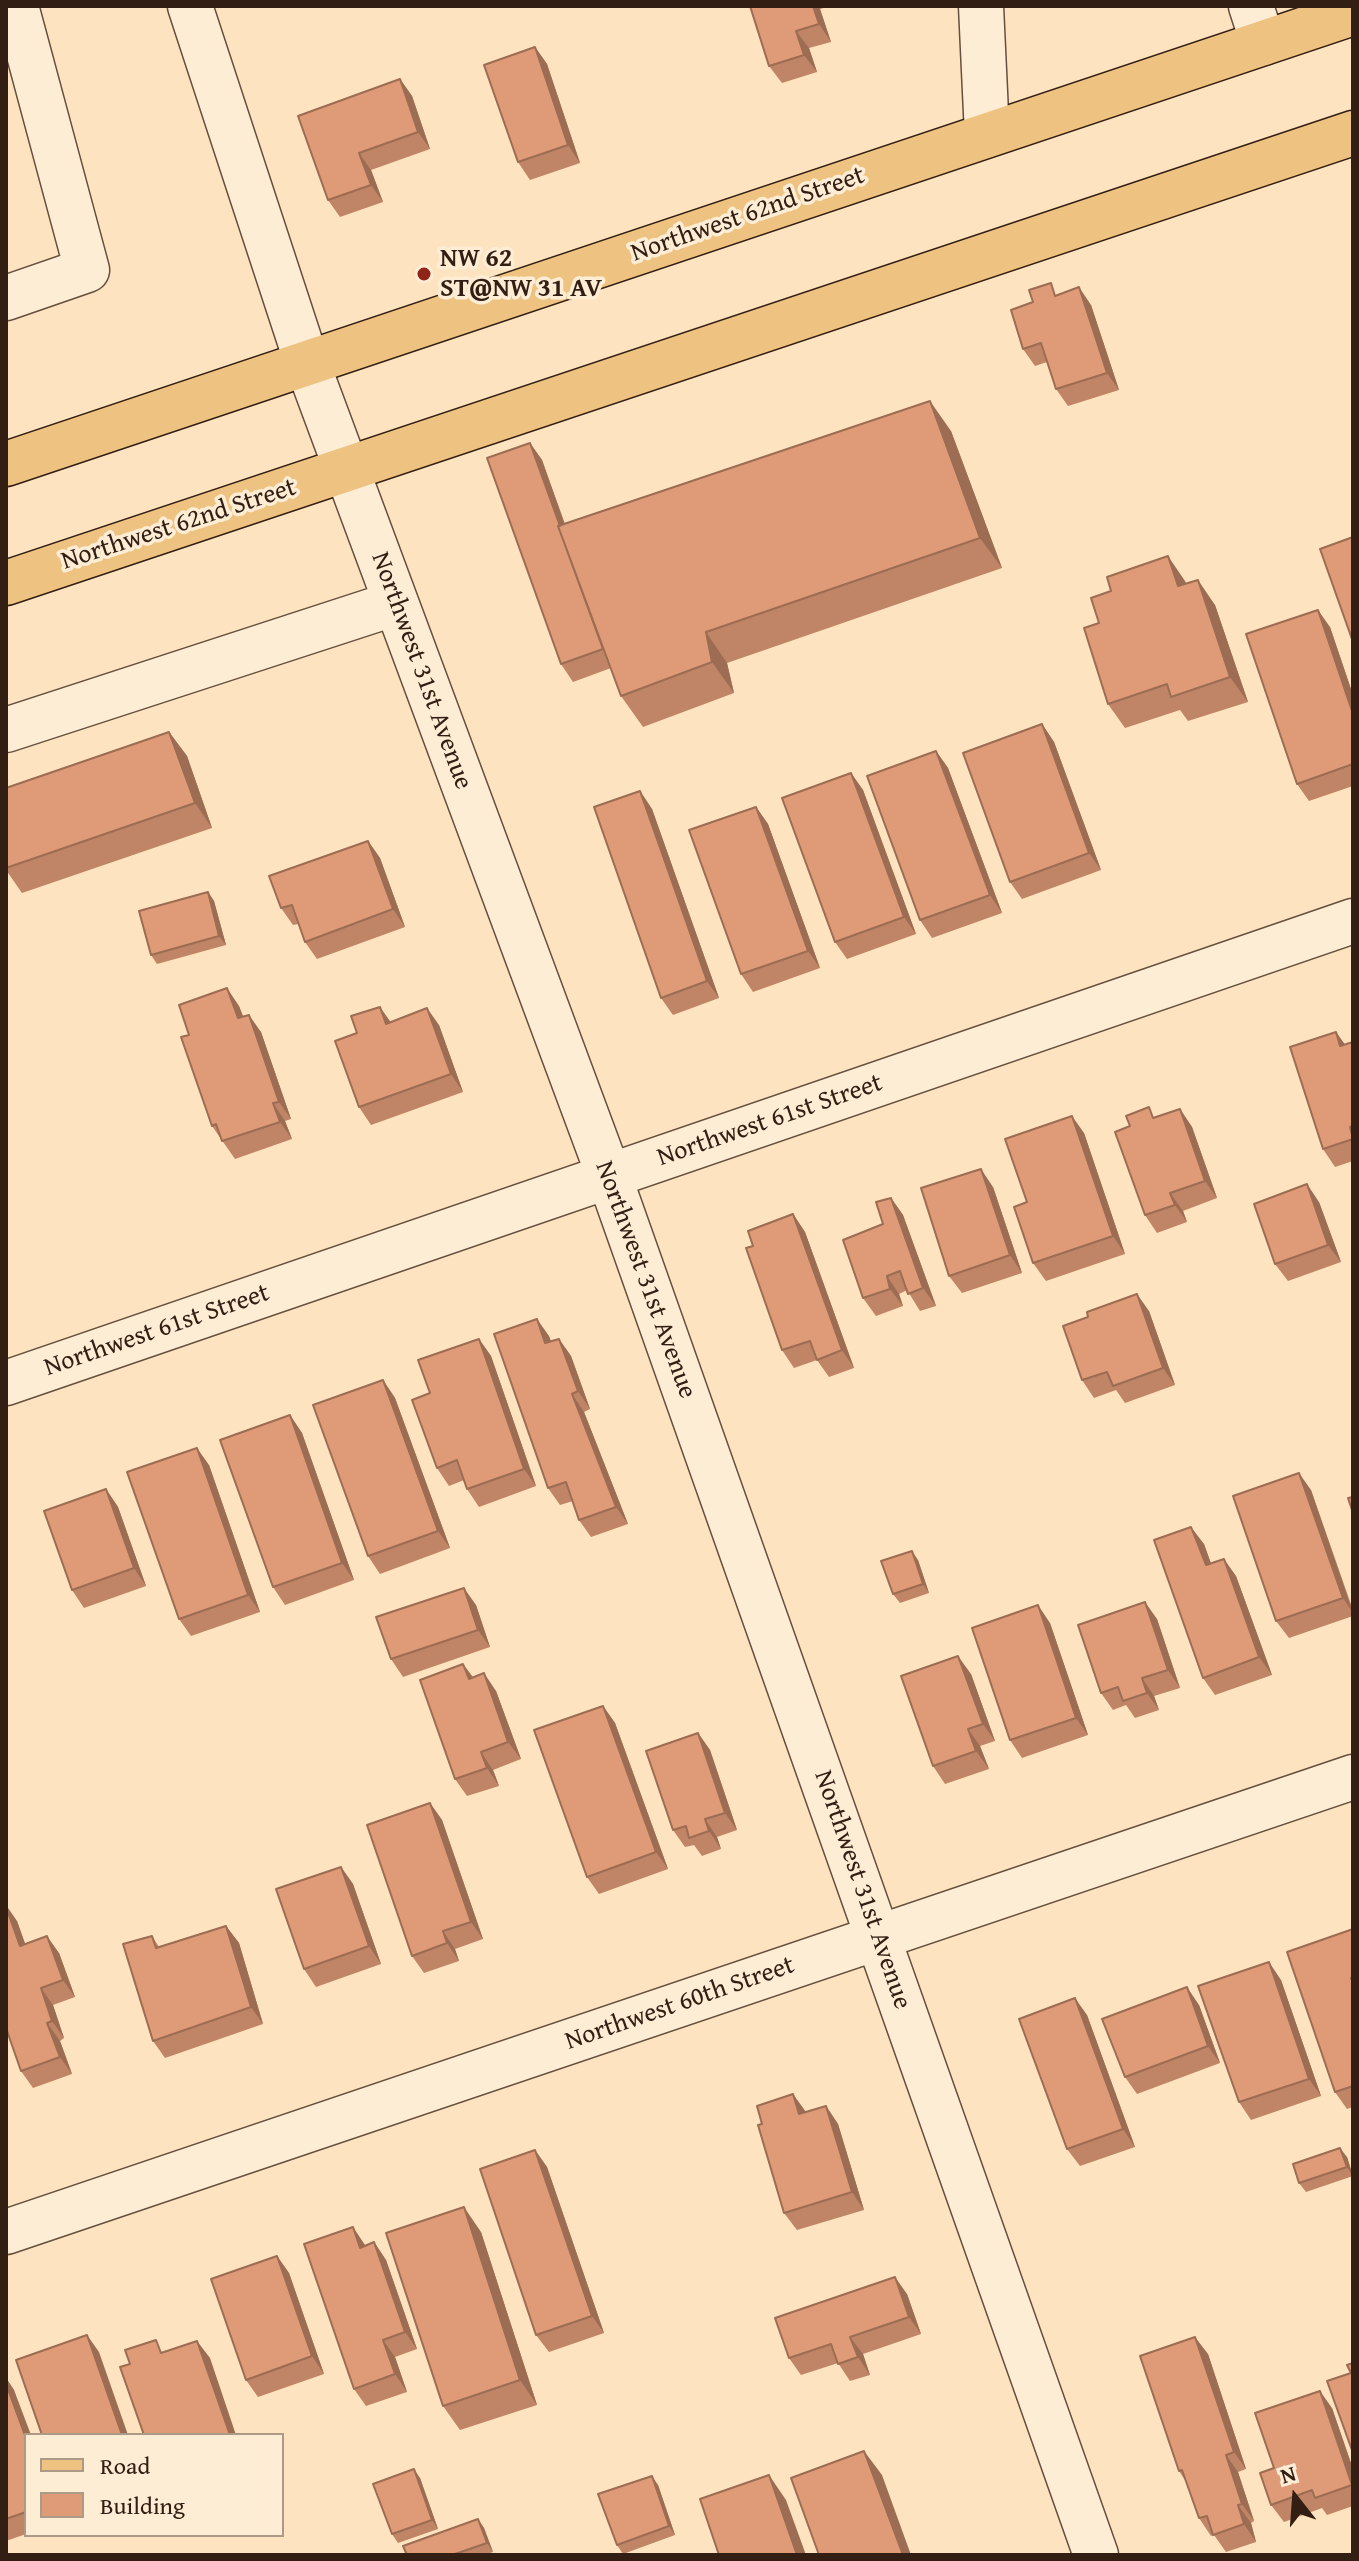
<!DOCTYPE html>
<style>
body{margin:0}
#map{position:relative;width:1359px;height:2561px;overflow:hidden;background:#fde3bf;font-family:"Gentium Book Plus",serif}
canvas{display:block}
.frame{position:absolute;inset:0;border:8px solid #321e13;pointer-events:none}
.legend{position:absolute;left:24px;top:2433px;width:260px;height:104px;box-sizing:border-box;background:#feedd5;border:2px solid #ac9a87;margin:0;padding:10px 14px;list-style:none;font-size:24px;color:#321e13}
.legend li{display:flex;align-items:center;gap:16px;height:40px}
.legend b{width:40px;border:2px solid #ac9a87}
.north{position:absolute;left:1255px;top:2457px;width:80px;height:80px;-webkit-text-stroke:6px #feedd5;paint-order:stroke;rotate:343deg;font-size:22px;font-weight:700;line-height:32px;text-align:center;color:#321e13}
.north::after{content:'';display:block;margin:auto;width:28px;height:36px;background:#321e13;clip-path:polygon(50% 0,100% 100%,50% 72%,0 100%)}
</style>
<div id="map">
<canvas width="1359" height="2561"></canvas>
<div class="frame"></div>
<ul class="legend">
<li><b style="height:10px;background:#eec280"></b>Road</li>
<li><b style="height:22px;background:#df9b77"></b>Building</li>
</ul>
<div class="north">N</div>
</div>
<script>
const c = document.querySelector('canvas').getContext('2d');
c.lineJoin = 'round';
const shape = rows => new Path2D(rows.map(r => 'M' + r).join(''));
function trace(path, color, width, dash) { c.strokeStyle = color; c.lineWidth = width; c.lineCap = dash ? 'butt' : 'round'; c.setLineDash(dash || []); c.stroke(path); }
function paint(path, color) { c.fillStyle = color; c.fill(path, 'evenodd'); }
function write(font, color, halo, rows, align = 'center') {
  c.font = font + ' "Gentium Book Plus",serif'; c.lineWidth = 7; c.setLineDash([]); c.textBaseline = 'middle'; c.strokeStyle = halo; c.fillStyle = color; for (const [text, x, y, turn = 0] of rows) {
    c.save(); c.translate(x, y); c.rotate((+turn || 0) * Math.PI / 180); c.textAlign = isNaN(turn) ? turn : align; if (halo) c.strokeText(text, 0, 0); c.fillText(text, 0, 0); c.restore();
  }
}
const minor = shape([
 [190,6,307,363,609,1176,1096,2555],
 [981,6,987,135],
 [1251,6,1263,43],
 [6,298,87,270,16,6],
 [6,730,396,603],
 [6,1383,1353,921],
 [6,2232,1353,1777]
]);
const major = shape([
 [6,464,1353,13],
 [6,583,1353,133]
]);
const wall = shape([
 [750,6,826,6,827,7,820,9,831,42,809,48,817,72,782,83,769,66],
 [535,47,547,64,580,163,530,180,518,162],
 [400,79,412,96,430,149,371,170,383,202,340,217,328,200],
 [1059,294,1091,305,1119,390,1068,406,1056,389,1047,362,1035,366,1023,349],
 [951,431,1002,568,727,663,734,693,643,727,621,696,611,668,573,682,561,664,530,443,542,460,565,524],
 [1185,581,1186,584,1215,605,1248,702,1188,721,1180,710,1125,728,1108,704,1099,623],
 [1330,627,1353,695,1353,786,1309,801,1297,784],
 [1042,724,1054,742,1101,870,1022,899,1010,882],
 [169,732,187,756,212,828,22,893,6,870,6,788],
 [936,751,948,768,1002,913,932,938,920,920],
 [851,773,863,790,916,934,847,959,835,942],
 [640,791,652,809,719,998,673,1015,661,998],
 [756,807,768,824,820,968,753,992,741,974],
 [368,841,380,858,405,927,317,959,305,942,298,924,293,925,281,908],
 [208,892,214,901,226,945,157,964,151,955],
 [239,1006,243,1016,261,1032,291,1119,285,1121,292,1139,235,1159,212,1126,189,1035],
 [390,1022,439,1025,463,1092,371,1125,359,1107],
 [1336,1032,1345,1045,1353,1042,1353,1161,1335,1167,1323,1149],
 [1180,1109,1192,1127,1217,1198,1183,1211,1187,1222,1157,1233,1145,1215,1156,1117],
 [1084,1133,1125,1254,1046,1281,1033,1263,1027,1202],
 [993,1187,1022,1273,962,1293,949,1276],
 [891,1198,903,1215,936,1306,920,1311,907,1290,899,1294,903,1306,876,1316,863,1298],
 [1319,1202,1341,1262,1288,1281,1275,1264],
 [793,1214,805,1232,854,1368,829,1377,817,1360,794,1368,782,1350],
 [1149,1311,1175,1385,1125,1403,1116,1390,1094,1398,1082,1380],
 [549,1336,551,1341,559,1339,571,1356,590,1409,584,1412,628,1524,591,1537,579,1520,573,1501,560,1505,548,1488],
 [479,1339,491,1356,536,1486,479,1507,467,1489,464,1480,449,1486,437,1468,430,1393],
 [383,1380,395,1398,450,1548,380,1574,368,1556],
 [290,1415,302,1433,354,1580,285,1605,273,1587],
 [209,1465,260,1612,191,1636,179,1619],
 [106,1489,118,1507,146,1586,84,1608,72,1590],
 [1311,1490,1353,1610,1353,1616,1289,1638,1276,1621],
 [1204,1544,1211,1564,1236,1576,1272,1675,1215,1695,1203,1678],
 [918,1560,929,1593,900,1603,893,1594],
 [476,1605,490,1647,403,1677,391,1659],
 [1157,1619,1180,1688,1154,1696,1159,1710,1135,1718,1126,1705,1113,1710,1101,1693],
 [1050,1623,1088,1735,1022,1758,1010,1740],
 [463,1664,473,1677,496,1691,521,1759,493,1770,499,1786,467,1796,455,1779],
 [971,1674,995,1741,980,1746,989,1769,945,1784,933,1766],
 [603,1706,615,1723,668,1869,599,1894,587,1877],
 [698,1733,710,1750,737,1830,717,1837,721,1849,702,1856,694,1845,685,1847,673,1830],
 [430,1803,442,1820,483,1939,455,1949,459,1961,424,1973,412,1956],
 [341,1867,353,1884,381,1964,316,1987,304,1969],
 [17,1921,25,1944,59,1953,75,1997,53,2005,64,2038,60,2041,72,2074,33,2088,21,2071],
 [226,1926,239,1943,263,2024,165,2058,153,2041,152,1936,159,1947],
 [1353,1929,1353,2107,1347,2109,1335,2092],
 [1281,1980,1321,2096,1251,2120,1239,2102],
 [1199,2005,1220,2063,1137,2094,1125,2077],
 [1087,2015,1135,2147,1080,2166,1067,2149],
 [826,2106,838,2124,864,2210,797,2230,784,2213,806,2112],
 [535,2150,547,2167,604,2333,549,2352,536,2335],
 [1347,2157,1353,2176,1306,2192,1299,2183],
 [481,2232,537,2405,460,2430,443,2406],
 [374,2242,386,2260,417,2349,395,2357,407,2392,366,2406,354,2389,365,2246],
 [277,2256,289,2273,324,2374,258,2397,246,2380],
 [907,2294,921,2334,863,2354,870,2375,850,2381,838,2363,801,2375,789,2358],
 [1208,2354,1246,2469,1238,2472,1254,2521,1251,2523,1256,2542,1226,2552,1214,2535,1211,2536,1199,2518,1187,2483,1179,2471],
 [6,2378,14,2390,26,2435,26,2534,6,2541],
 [1332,2408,1353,2469,1353,2506,1327,2515,1322,2508,1284,2522,1271,2505,1274,2468],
 [420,2478,438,2529,398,2543,392,2534],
 [658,2485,675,2535,623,2554,617,2545],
 [478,2519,484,2528,493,2552,484,2555,407,2555]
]);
const shadedWall = shape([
 [813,6,818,6,820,9,831,42,819,24],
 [796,31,809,48,817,72,804,55],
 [535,47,547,64,580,163,568,145],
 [400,79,412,96,430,149,418,132],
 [359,153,371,170,383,202,371,185],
 [1079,287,1091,305,1119,390,1107,373],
 [930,401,951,431,1002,568,980,538],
 [530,443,542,460,615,667,603,649],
 [1168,556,1185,581,1195,611,1178,586],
 [1198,580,1215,605,1248,702,1230,677],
 [1318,610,1330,627,1353,695,1353,714],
 [706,632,727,663,734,693,712,662],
 [1042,724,1054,742,1101,870,1089,853],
 [169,732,187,756,212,828,195,803],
 [936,751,948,768,1002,913,990,895],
 [851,773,863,790,916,934,904,917],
 [640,791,652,809,719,998,707,981],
 [756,807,768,824,820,968,808,951],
 [368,841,380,858,405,927,393,909],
 [208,892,214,901,226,945,219,936],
 [227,988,239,1006,250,1035,238,1018],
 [380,1007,392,1024,386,1024],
 [427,1008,439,1025,463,1092,451,1074],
 [249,1015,261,1032,291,1119,279,1102],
 [1336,1032,1348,1049,1340,1046],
 [273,1103,285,1121,292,1139,280,1122],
 [1180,1109,1192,1127,1217,1198,1205,1181],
 [1072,1116,1084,1133,1125,1254,1113,1236],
 [981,1169,993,1187,1022,1273,1010,1255],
 [1307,1184,1319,1202,1341,1262,1328,1245],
 [1170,1193,1183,1211,1187,1222,1175,1205],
 [891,1198,903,1215,936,1306,923,1288],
 [793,1214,805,1232,854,1368,842,1350],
 [887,1276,899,1294,903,1306,890,1289],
 [1137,1294,1149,1311,1175,1385,1163,1368],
 [537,1319,549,1336,557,1360,545,1343],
 [479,1339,491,1356,536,1486,524,1469],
 [559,1339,571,1356,590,1409,578,1391],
 [383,1380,395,1398,450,1548,438,1531],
 [572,1394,584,1412,628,1524,616,1507],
 [290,1415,302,1433,354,1580,342,1563],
 [197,1448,209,1465,260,1612,248,1595],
 [1299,1473,1311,1490,1353,1613,1343,1598],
 [106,1489,118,1507,146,1586,134,1568],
 [1191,1527,1204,1544,1218,1583,1206,1565],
 [912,1551,918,1560,929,1593,923,1584],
 [1224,1559,1236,1576,1272,1675,1259,1657],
 [464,1588,476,1605,490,1647,478,1630],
 [1145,1602,1157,1619,1180,1688,1168,1670],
 [1038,1605,1050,1623,1088,1735,1076,1718],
 [958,1656,971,1674,995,1741,983,1724],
 [463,1664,475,1681,469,1679],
 [484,1673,496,1691,521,1759,508,1742],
 [1142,1678,1154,1696,1159,1710,1147,1693],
 [603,1706,615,1723,668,1869,656,1852],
 [968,1729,980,1746,989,1769,976,1751],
 [698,1733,710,1750,737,1830,725,1813],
 [481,1752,493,1770,499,1786,487,1768],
 [430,1803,442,1820,483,1939,471,1922],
 [705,1819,717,1837,721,1849,709,1831],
 [341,1867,353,1884,381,1964,369,1946],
 [6,1905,17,1921,32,1963,20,1946],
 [226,1926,239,1943,263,2024,251,2007],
 [443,1931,455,1949,459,1961,447,1943],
 [47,1936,59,1953,75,1997,63,1980],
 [1269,1962,1281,1980,1321,2096,1309,2079],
 [1187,1987,1199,2005,1220,2063,1208,2046],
 [41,1988,53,2005,64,2038,52,2021],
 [1075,1998,1087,2015,1135,2147,1123,2129],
 [47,2023,60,2041,72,2074,60,2057],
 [793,2094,806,2112,799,2114],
 [826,2106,838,2124,864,2210,852,2192],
 [1340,2148,1347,2157,1353,2176,1347,2167],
 [535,2150,547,2167,604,2333,592,2316],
 [464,2207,481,2232,537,2405,520,2380],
 [353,2227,365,2245,372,2265,360,2248],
 [374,2242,386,2260,417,2349,405,2332],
 [277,2256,289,2273,324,2374,312,2356],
 [895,2277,907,2294,921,2334,909,2317],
 [87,2335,99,2352,128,2435,122,2435],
 [850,2337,863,2354,870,2375,858,2357],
 [1195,2337,1208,2354,1246,2469,1234,2452],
 [383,2340,395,2357,407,2392,395,2374],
 [197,2341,210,2358,236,2435,230,2435],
 [6,2378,14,2390,31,2435,26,2435,26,2438,6,2384],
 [1320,2391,1332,2408,1353,2469,1353,2486],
 [864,2451,882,2475,911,2555,903,2555],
 [1226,2455,1238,2472,1254,2521,1242,2504],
 [414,2469,420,2478,438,2529,432,2520],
 [769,2475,786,2500,806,2555,797,2555],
 [652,2476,658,2485,675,2535,669,2526],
 [1238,2505,1251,2523,1256,2542,1244,2524],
 [478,2519,484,2528,493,2552,487,2543]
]);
const building = shape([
 [750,6,813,6,819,24,796,31,804,55,769,66,750,6],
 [535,47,568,145,518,162,484,65,535,47],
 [400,79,418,132,359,153,371,185,328,200,298,116,400,79],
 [1051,283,1055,296,1079,287,1107,373,1056,389,1041,343,1023,349,1011,310,1033,302,1029,290,1051,283],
 [930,401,980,538,706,632,712,662,621,696,558,526,930,401],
 [530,443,560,526,558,526,603,649,561,664,487,458,530,443],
 [1353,537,1353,642,1320,549,1353,537],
 [1168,556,1178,586,1198,580,1230,677,1171,697,1167,684,1108,704,1084,628,1099,623,1091,598,1111,591,1107,577,1168,556],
 [1318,610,1353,714,1353,764,1297,784,1246,634,1318,610],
 [1042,724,1089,853,1010,882,963,753,1042,724],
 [169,732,195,803,6,868,6,788,169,732],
 [936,751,990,895,920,920,867,776,936,751],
 [851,773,904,917,835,942,782,798,851,773],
 [640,791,707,981,661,998,594,807,640,791],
 [756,807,808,951,741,974,689,830,756,807],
 [368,841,393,909,305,942,292,905,281,908,269,876,368,841],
 [208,892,219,936,151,955,139,911,208,892],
 [227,988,238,1018,249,1015,279,1102,273,1103,280,1122,222,1141,216,1124,212,1126,181,1037,189,1035,179,1005,227,988],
 [380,1007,386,1024,427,1008,451,1074,359,1107,335,1041,357,1033,351,1016,380,1007],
 [1336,1032,1340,1046,1353,1042,1353,1126,1350,1127,1353,1139,1323,1149,1290,1047,1336,1032],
 [1149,1107,1153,1118,1180,1109,1205,1181,1170,1193,1175,1205,1145,1215,1115,1132,1130,1126,1126,1116,1149,1107],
 [1072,1116,1113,1236,1033,1263,1014,1207,1027,1202,1005,1139,1072,1116],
 [981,1169,1010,1255,949,1276,921,1188,981,1169],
 [1307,1184,1328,1245,1275,1264,1254,1204,1307,1184],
 [891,1198,923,1288,908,1294,900,1271,887,1276,890,1289,863,1298,843,1240,883,1224,876,1202,891,1198],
 [793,1214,842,1350,817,1360,810,1341,782,1350,746,1248,753,1246,748,1231,793,1214],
 [1137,1294,1163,1368,1113,1386,1107,1372,1082,1380,1063,1326,1088,1317,1087,1312,1137,1294],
 [537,1319,545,1343,559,1339,578,1391,572,1394,616,1507,579,1520,566,1482,548,1488,494,1334,537,1319],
 [479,1339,524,1469,467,1489,457,1460,437,1468,412,1400,430,1393,418,1360,479,1339],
 [383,1380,438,1531,368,1556,313,1405,383,1380],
 [290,1415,342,1563,273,1587,220,1440,290,1415],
 [197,1448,248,1595,179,1619,127,1472,197,1448],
 [1299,1473,1343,1598,1276,1621,1233,1496,1299,1473],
 [106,1489,134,1568,72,1590,44,1511,106,1489],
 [1353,1497,1353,1513,1348,1498,1353,1497],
 [1191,1527,1206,1565,1224,1559,1259,1657,1203,1678,1154,1540,1191,1527],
 [912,1551,923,1584,893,1594,881,1561,912,1551],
 [464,1588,478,1630,391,1659,376,1617,464,1588],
 [1145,1602,1168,1670,1142,1678,1147,1693,1123,1701,1118,1687,1101,1693,1078,1625,1145,1602],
 [1038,1605,1076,1718,1010,1740,972,1628,1038,1605],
 [958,1656,983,1724,968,1729,976,1751,933,1766,901,1676,958,1656],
 [463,1664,469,1679,484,1673,508,1742,481,1752,487,1768,455,1779,420,1680,463,1664],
 [603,1706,656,1852,587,1877,534,1730,603,1706],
 [698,1733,725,1813,705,1819,709,1831,689,1838,686,1826,673,1830,646,1751,698,1733],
 [430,1803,471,1922,443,1931,447,1943,412,1956,367,1825,430,1803],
 [341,1867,369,1946,304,1969,276,1889,341,1867],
 [6,1907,20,1946,47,1936,63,1980,41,1988,52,2021,47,2023,60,2057,21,2071,6,2028,6,1907],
 [226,1926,251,2007,153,2041,123,1944,152,1936,156,1948,226,1926],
 [1353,1929,1353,1977,1351,1978,1353,1982,1353,2086,1335,2092,1287,1952,1353,1929],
 [1269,1962,1309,2079,1239,2102,1198,1986,1269,1962],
 [1187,1987,1208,2046,1125,2077,1102,2019,1187,1987],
 [1075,1998,1123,2129,1067,2149,1019,2019,1075,1998],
 [793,2094,799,2114,826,2106,852,2192,784,2213,758,2125,762,2124,757,2106,793,2094],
 [1340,2148,1347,2167,1299,2183,1293,2164,1340,2148],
 [535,2150,592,2316,536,2335,480,2169,535,2150],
 [464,2207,520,2380,443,2406,386,2233,464,2207],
 [353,2227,360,2248,374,2242,405,2332,383,2340,395,2374,354,2389,304,2244,353,2227],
 [277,2256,312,2356,246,2380,211,2279,277,2256],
 [895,2277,909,2317,850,2337,858,2357,838,2364,831,2344,789,2358,775,2318,895,2277],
 [87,2335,122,2435,42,2435,16,2360,87,2335],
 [1195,2337,1234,2452,1226,2455,1242,2504,1238,2505,1244,2524,1213,2535,1207,2516,1199,2518,1182,2470,1179,2471,1140,2356,1195,2337],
 [156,2340,161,2353,197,2341,230,2435,144,2435,120,2367,130,2364,125,2350,156,2340],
 [1353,2363,1353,2453,1327,2381,1351,2373,1347,2365,1353,2363],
 [6,2384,26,2438,26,2512,6,2519,6,2384],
 [1320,2391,1352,2485,1315,2498,1312,2490,1271,2505,1260,2473,1274,2468,1255,2413,1320,2391],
 [864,2451,903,2555,819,2555,791,2478,864,2451],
 [414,2469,432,2520,392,2534,373,2484,414,2469],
 [769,2475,797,2555,719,2555,700,2499,769,2475],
 [652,2476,669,2526,617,2545,598,2494,652,2476],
 [478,2519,487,2543,455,2554,455,2555,407,2555,403,2546,478,2519]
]);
const markers = [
 [424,274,8,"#8f2418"]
];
const streetNames = [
 ["Northwest 62nd Street",748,215,-19],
 ["Northwest 62nd Street",179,525,-18],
 ["Northwest 31st Avenue",421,671,70],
 ["Northwest 61st Street",770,1121,-19],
 ["Northwest 31st Avenue",645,1280,70],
 ["Northwest 61st Street",157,1331,-19],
 ["Northwest 31st Avenue",862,1890,71],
 ["Northwest 60th Street",680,2004,-19]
];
const poiNames = [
 ["NW 62",440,259],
 ["ST@NW 31 AV",440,289]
];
trace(minor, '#654f3e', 47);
trace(major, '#321e13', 47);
trace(minor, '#feedd5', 44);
trace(major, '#eec280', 44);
paint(wall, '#c08566');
paint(shadedWall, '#9c6c53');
paint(building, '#df9b77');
trace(building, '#9c6c53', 2);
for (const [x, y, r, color] of markers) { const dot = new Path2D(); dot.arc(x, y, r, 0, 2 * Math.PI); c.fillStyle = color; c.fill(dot); trace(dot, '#feedd5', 3); }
write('26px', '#321e13', '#feedd5', streetNames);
write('bold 26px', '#321e13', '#feedd5', poiNames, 'left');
</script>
